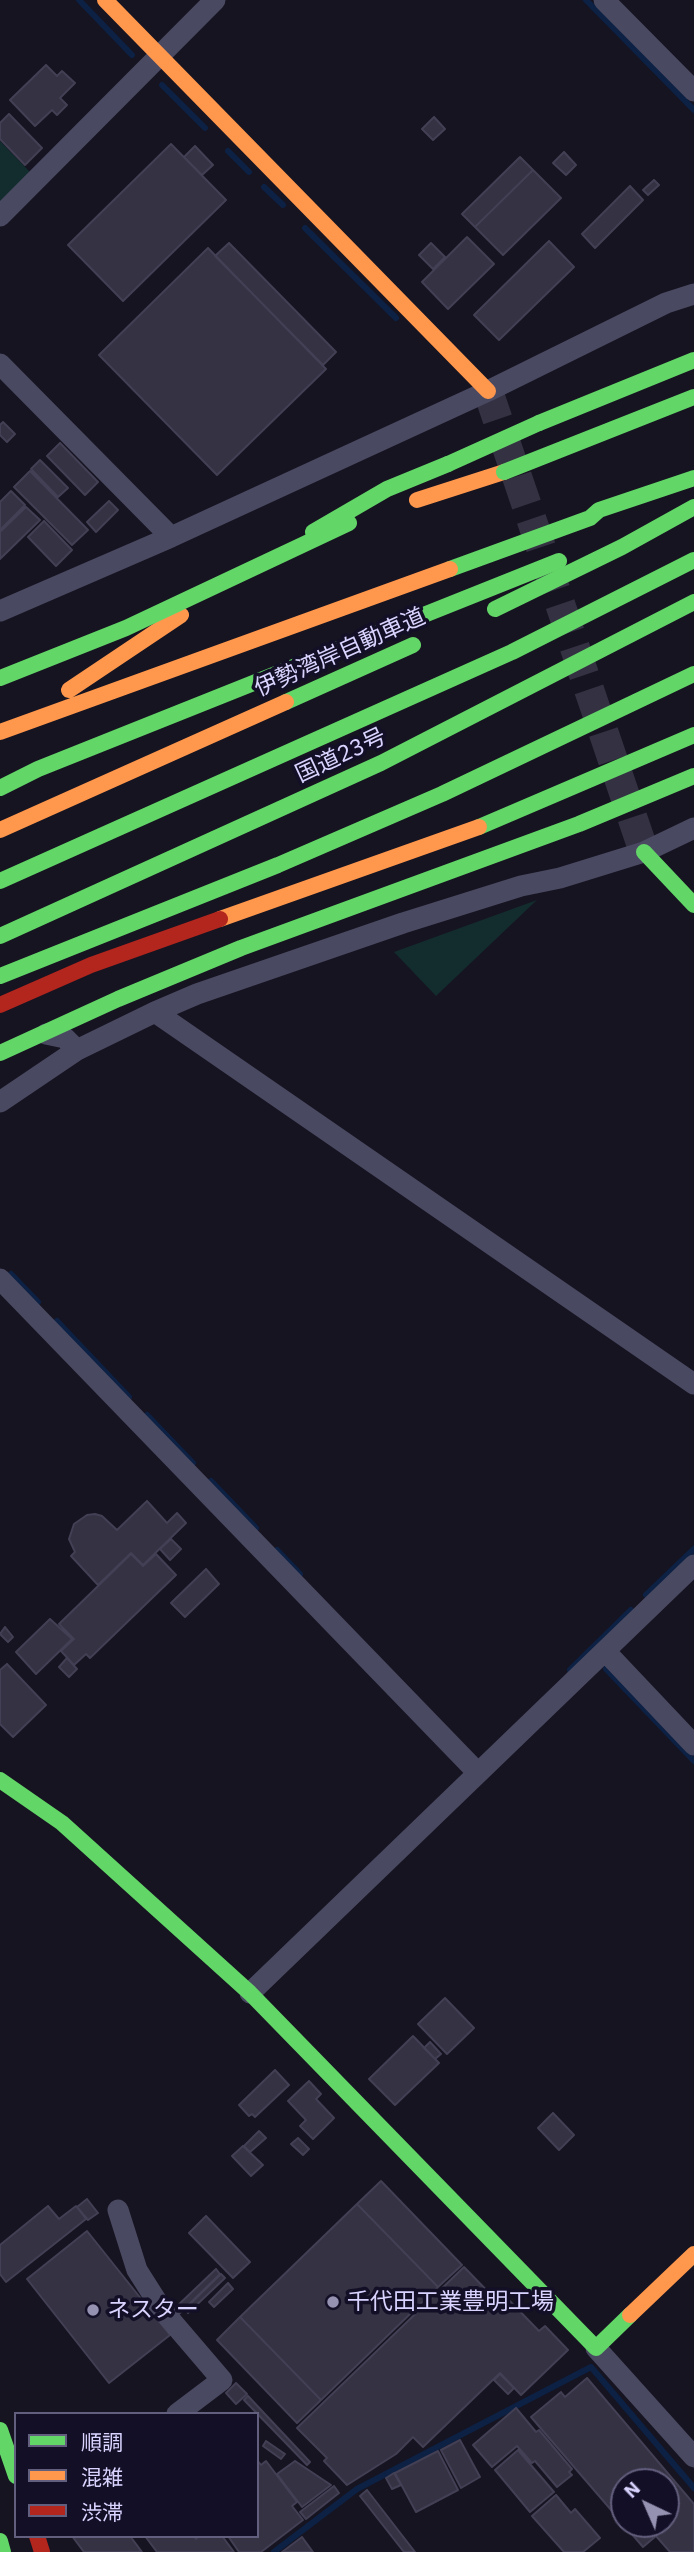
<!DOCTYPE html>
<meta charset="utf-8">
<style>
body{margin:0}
#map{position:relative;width:694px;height:2552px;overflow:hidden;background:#161421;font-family:"IBM Plex Sans","Noto Sans JP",sans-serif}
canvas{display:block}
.legend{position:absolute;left:14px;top:2412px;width:245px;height:126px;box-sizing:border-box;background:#130f26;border:2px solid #625e7d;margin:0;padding:9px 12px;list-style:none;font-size:21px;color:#d9d4ff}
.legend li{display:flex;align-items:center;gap:14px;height:35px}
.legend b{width:35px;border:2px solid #625e7d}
.north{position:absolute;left:610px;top:2468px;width:70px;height:70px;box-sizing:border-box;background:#130f26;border:2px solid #625e7d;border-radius:50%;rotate:316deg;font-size:19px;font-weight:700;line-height:28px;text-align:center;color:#d9d4ff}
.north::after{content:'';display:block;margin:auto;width:24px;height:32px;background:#9591b1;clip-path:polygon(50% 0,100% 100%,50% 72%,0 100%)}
</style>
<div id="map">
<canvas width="694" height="2552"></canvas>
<ul class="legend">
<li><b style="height:9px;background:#63d668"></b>順調</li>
<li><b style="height:9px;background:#ff974d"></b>混雑</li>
<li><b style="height:9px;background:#b3261e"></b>渋滞</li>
</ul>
<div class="north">N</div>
</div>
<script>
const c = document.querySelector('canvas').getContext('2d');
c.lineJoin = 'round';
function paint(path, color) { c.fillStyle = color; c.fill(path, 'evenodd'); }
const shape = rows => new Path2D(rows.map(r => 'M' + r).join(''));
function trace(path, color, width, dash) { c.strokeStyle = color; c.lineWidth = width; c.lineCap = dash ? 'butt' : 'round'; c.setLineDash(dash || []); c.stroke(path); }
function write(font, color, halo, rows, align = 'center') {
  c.font = font + ' "IBM Plex Sans","Noto Sans JP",sans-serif'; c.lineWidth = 7; c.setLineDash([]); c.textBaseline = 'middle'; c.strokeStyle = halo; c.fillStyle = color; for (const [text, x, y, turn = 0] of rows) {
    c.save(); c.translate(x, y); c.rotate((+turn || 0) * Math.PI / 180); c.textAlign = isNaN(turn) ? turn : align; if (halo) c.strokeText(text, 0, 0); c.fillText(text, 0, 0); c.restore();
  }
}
const green = shape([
 [0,141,31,173,0,205],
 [537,900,436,996,394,952]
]);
const stream = shape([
 [79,0,132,55],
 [586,0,694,110],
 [162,85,205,128],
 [228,151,249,172],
 [264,187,283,205],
 [305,228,396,318],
 [11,1274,38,1302],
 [57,1321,129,1397],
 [147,1415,193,1463],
 [211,1481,256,1528],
 [277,1550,300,1574],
 [646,1595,694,1549],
 [606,1669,694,1761],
 [570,1670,631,1610],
 [274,2552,357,2489,591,2367,694,2488]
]);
const building = shape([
 [46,65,57,76,62,71,75,83,60,98,67,105,57,115,52,110,35,126,10,100,46,65],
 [9,114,42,148,25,165,0,139,0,123,9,114],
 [434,117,445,129,433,140,422,129,434,117],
 [171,144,226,200,123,301,68,245,171,144],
 [195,146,213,165,202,175,184,157,195,146],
 [564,152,576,165,566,175,553,163,564,152],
 [520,157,533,170,475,227,462,214,520,157],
 [533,170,561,198,503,255,475,227,533,170],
 [654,180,659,185,648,195,643,190,654,180],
 [630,186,643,200,595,248,582,234,630,186],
 [467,237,494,264,448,309,422,282,467,237],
 [549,241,574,267,499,340,474,315,549,241],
 [229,243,336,352,323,365,215,256,229,243],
 [431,243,445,257,433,269,419,255,431,243],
 [208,248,326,369,217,475,99,355,208,248],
 [3,422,15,434,7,442,0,435,0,425,3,422],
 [60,443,98,482,85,495,47,456,60,443],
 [40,460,68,488,58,497,31,469,40,460],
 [30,471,88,530,72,545,14,487,30,471],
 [11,491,25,505,0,530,0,502,11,491],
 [109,501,118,510,96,532,87,522,109,501],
 [26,507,40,520,0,559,0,532,26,507],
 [44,521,72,550,56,566,28,537,44,521],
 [147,1501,167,1523,177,1513,186,1523,143,1565,131,1553,98,1585,71,1556,75,1552,69,1539,74,1524,87,1515,95,1514,102,1516,117,1530,147,1501],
 [171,1539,181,1549,170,1560,160,1549,171,1539],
 [131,1554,143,1566,156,1554,176,1575,90,1658,86,1654,74,1665,61,1651,74,1639,59,1624,131,1554],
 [206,1569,219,1584,185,1617,171,1603,206,1569],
 [50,1619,72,1639,36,1674,16,1652,50,1619],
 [5,1627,13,1637,8,1642,0,1634,5,1627],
 [67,1658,77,1669,69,1677,59,1667,67,1658],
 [7,1664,46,1705,13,1737,0,1724,0,1670,7,1664],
 [445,1998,474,2028,447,2054,418,2024,445,1998],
 [413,2036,439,2063,395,2105,369,2079,413,2036],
 [430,2042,441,2054,435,2059,424,2048,430,2042],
 [275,2070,289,2085,255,2117,252,2114,249,2116,239,2105,275,2070],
 [309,2081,321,2094,316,2099,334,2118,313,2139,300,2126,306,2120,288,2101,309,2081],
 [553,2113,574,2135,559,2150,538,2128,553,2113],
 [259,2131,266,2138,250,2152,244,2146,259,2131],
 [298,2138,309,2149,303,2155,291,2144,298,2138],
 [243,2146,263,2165,251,2176,232,2156,243,2146],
 [381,2181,462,2265,438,2287,357,2204,381,2181],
 [87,2199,98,2213,88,2220,77,2207,87,2199],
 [357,2204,438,2287,321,2400,240,2317,357,2204],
 [48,2206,59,2219,76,2206,86,2219,6,2282,0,2274,0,2245,48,2206],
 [206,2216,250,2262,233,2278,189,2233,206,2216],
 [87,2231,170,2335,109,2383,27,2279,87,2231],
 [464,2267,498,2302,504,2295,539,2331,545,2326,568,2350,521,2395,500,2373,423,2447,413,2437,396,2454,347,2485,324,2461,327,2458,297,2428,464,2267],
 [216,2269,220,2274,179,2314,174,2309,216,2269],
 [221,2274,225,2278,188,2313,185,2309,221,2274],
 [228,2283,233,2289,214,2307,209,2302,228,2283],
 [240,2317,321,2400,297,2423,217,2340,240,2317],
 [500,2374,514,2388,508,2394,494,2380,500,2374],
 [587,2378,694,2504,694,2552,670,2552,656,2536,643,2547,531,2417,561,2392,565,2397,587,2378],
 [624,2482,666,2482,666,2524,624,2524,624,2482],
 [236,2383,247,2394,236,2404,226,2393,236,2383],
 [248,2396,310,2462,307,2465,244,2400,248,2396],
 [516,2408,536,2432,539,2430,572,2469,569,2472,572,2475,557,2487,535,2461,532,2463,517,2446,492,2467,473,2445,516,2408],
 [460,2440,480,2477,461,2488,441,2450,460,2440],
 [266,2441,285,2454,281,2459,263,2446,266,2441],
 [518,2450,554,2492,530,2512,495,2470,518,2450],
 [438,2451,458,2490,416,2512,395,2473,438,2451],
 [257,2460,261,2465,266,2461,297,2502,292,2506,303,2520,261,2552,239,2552,228,2536,257,2536,257,2460],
 [295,2461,331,2485,302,2507,277,2474,295,2461],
 [394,2473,401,2485,392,2489,386,2478,394,2473],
 [334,2486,339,2493,306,2519,300,2512,334,2486],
 [367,2490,415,2552,404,2552,360,2496,367,2490],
 [556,2495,571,2513,575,2509,600,2538,583,2552,564,2552,532,2516,556,2495],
 [72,2536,130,2536,142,2552,84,2552,72,2536],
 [145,2536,194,2536,196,2539,199,2536,222,2536,234,2552,157,2552,145,2536],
 [302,2537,313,2552,282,2552,302,2537]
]);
const secondaryTunnel = shape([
 [488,391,644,852]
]);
const street = shape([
 [604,0,694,91],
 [0,216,215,0],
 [0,364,171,537],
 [0,611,171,537,488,391,666,303,694,294],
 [155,1012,694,1384],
 [46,1034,65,1038,77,1050,155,1012,197,994,403,923,521,886,560,878,644,852,694,828],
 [0,1102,77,1050],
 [0,1279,478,1773],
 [605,1651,694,1745],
 [250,1993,694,1565],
 [118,2210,137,2270,163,2311,222,2380,177,2414],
 [596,2348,694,2457]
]);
const fast = shape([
 [539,423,694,360],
 [313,532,387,489,448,464],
 [450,569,590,518,599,510,694,478],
 [286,702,413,645],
 [0,788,38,769,559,561],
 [644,852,694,905],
 [0,936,381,763,694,602],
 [0,976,278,865,442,794,694,674],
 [0,1053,118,999,241,948,579,824,694,776],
 [0,1780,62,1823,250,1993,596,2348,630,2315],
 [0,2430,16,2476],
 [0,2541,3,2552]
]);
const slow = shape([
 [105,0,488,391],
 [417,500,504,472],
 [69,690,181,615],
 [0,732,450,569],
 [0,830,286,702],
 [630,2315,694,2254]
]);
const jam = shape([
 [37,2536,42,2552]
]);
const fastBridge = shape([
 [448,464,539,423],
 [504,472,694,397],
 [495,609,622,547,694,507],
 [0,678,126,628,349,523],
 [479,827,694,735],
 [0,881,512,652,694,560]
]);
const slowBridge = shape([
 [220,919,479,827]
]);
const jamBridge = shape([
 [0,1005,91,965,220,919]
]);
const markers = [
 [333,2302,7,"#9591b1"],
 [93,2310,7,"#9591b1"]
];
const streetNames = [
 ["伊勢湾岸自動車道",340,653,-24],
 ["国道23号",341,756,-25]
];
const poiNames = [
 ["千代田工業豊明工場",347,2302],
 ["ネスター",107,2310]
];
paint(green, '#132c2d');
trace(stream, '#0d2144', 6);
paint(building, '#343243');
trace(building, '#433f54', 2);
trace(secondaryTunnel, '#333142', 30, [30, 15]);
trace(street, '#4a4962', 21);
trace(fast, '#63d668', 16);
trace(slow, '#ff974d', 16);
trace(jam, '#b3261e', 16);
trace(fastBridge, '#63d668', 16);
trace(slowBridge, '#ff974d', 16);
trace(jamBridge, '#b3261e', 16);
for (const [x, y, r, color] of markers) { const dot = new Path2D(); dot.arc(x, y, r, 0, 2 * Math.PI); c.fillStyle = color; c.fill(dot); trace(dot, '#130f26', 2.5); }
write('23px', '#d9d4ff', '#130f26', streetNames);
write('23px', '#d9d4ff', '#130f26', poiNames, 'left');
</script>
